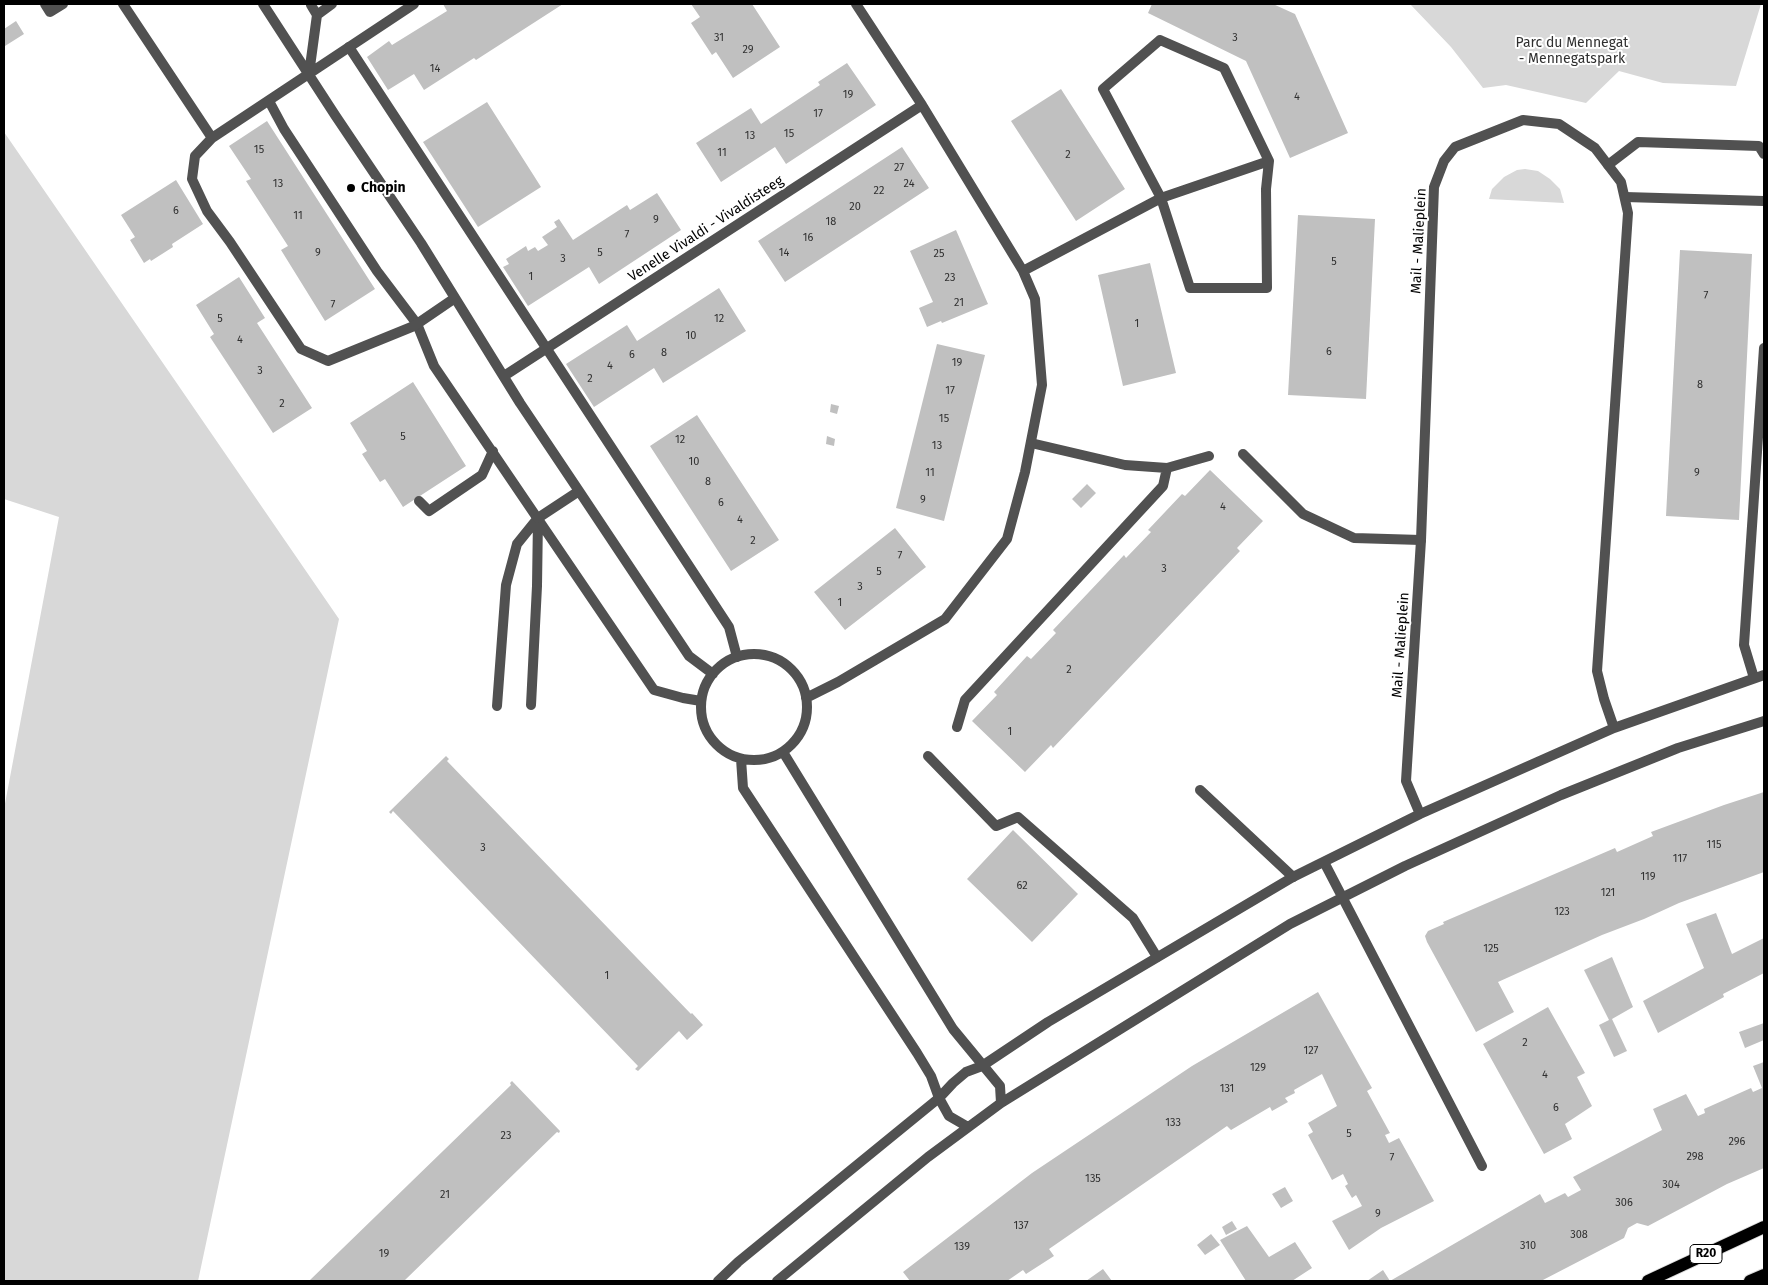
<!DOCTYPE html>
<style>
body{margin:0}
#map{position:relative;width:1768px;height:1285px;overflow:hidden;background:#fff;font-family:"Fira Sans",sans-serif}
canvas{display:block}
.frame{position:absolute;inset:0;border:5px solid #000;pointer-events:none}
</style>
<div id="map">
<canvas width="1768" height="1285"></canvas>
<div class="frame"></div>
</div>
<script>
const c = document.querySelector('canvas').getContext('2d');
c.lineJoin = 'round';
function paint(path, color) { c.fillStyle = color; c.fill(path, 'evenodd'); }
const shape = rows => new Path2D(rows.map(r => 'M' + r).join(''));
function trace(path, color, width, dash) { c.strokeStyle = color; c.lineWidth = width; c.lineCap = dash ? 'butt' : 'round'; c.setLineDash(dash || []); c.stroke(path); }
function write(font, color, halo, rows, align = 'center') {
  c.font = font + ' "Fira Sans",sans-serif'; c.lineWidth = 4; c.setLineDash([]); c.textBaseline = 'middle'; c.strokeStyle = halo; c.fillStyle = color; for (const [text, x, y, turn = 0] of rows) {
    c.save(); c.translate(x, y); c.rotate((+turn || 0) * Math.PI / 180); c.textAlign = isNaN(turn) ? turn : align; if (halo) c.strokeText(text, 0, 0); c.fillText(text, 0, 0); c.restore();
  }
}
const green = shape([
 [1410,4,1761,4,1736,86,1663,83,1619,71,1586,103,1506,85,1483,88,1451,47],
 [4,132,339,619,198,1281,4,1281,4,809,59,517,4,499],
 [1525,169,1538,171,1550,179,1560,189,1564,203,1489,199,1492,189,1504,177,1517,170]
]);
const building = shape([
 [443,4,563,4,476,60,474,58,424,90,414,74,388,90,367,57,389,41,392,45,447,11],
 [691,4,752,4,780,47,733,78,716,52,712,55,691,23,700,17],
 [1152,4,1273,4,1295,14,1348,133,1290,158,1246,61,1148,13],
 [16,21,24,34,5,46,4,29],
 [847,63,876,105,786,164,775,147,721,182,696,143,751,108,761,124,820,85,818,82],
 [1061,89,1125,189,1076,221,1011,121],
 [487,102,541,187,478,227,423,142],
 [267,121,375,289,325,321,281,250,288,246,246,181,251,179,229,146],
 [902,147,929,188,785,282,758,241],
 [176,180,203,224,172,244,173,247,151,261,150,259,144,263,130,240,135,237,121,215],
 [657,193,681,230,599,284,589,267,528,306,503,267,509,264,506,259,526,246,528,251,535,247,538,251,548,245,542,237,557,227,554,222,559,219,573,240,627,205,630,210],
 [1298,215,1375,219,1366,399,1288,395],
 [956,230,988,304,942,323,941,321,927,327,919,308,933,302,910,251],
 [1680,250,1752,254,1739,520,1666,516],
 [1150,263,1176,373,1123,386,1098,275],
 [239,277,265,318,257,323,312,408,273,433,210,337,214,334,196,305],
 [719,288,746,331,663,383,654,368,594,407,566,364,627,325,637,341],
 [937,344,985,355,944,521,896,508],
 [413,382,466,466,403,507,385,479,380,482,362,454,367,451,350,423],
 [831,404,839,406,837,414,830,412],
 [697,415,779,540,731,571,650,446],
 [827,436,835,439,834,446,826,444],
 [1210,470,1263,521,1237,548,1240,551,1053,748,1051,745,1025,772,972,721,997,695,994,692,1027,656,1031,659,1056,633,1053,630,1124,555,1126,558,1151,532,1148,530,1182,494,1185,496],
 [1087,484,1096,493,1081,508,1072,499],
 [895,528,926,567,845,630,814,592],
 [446,756,449,759,447,761,691,1014,692,1013,703,1025,687,1040,679,1031,638,1071,635,1069,638,1066,393,811,391,814,389,812],
 [1764,792,1764,872,1679,903,1644,919,1602,935,1498,982,1514,1012,1476,1032,1427,942,1425,936,1428,931,1444,924,1443,922,1615,848,1617,852,1653,836,1651,832,1724,805],
 [1013,830,1078,894,1032,942,967,879],
 [1716,913,1732,954,1764,938,1764,973,1723,994,1724,997,1658,1033,1643,1001,1704,968,1686,924],
 [1612,957,1633,1007,1612,1019,1627,1051,1614,1057,1599,1025,1609,1020,1584,970],
 [1318,992,1372,1088,1367,1091,1390,1133,1385,1135,1389,1143,1399,1138,1434,1201,1381,1228,1349,1250,1332,1221,1362,1206,1356,1195,1352,1198,1345,1186,1348,1184,1343,1174,1332,1180,1308,1135,1313,1132,1308,1123,1337,1106,1322,1074,1294,1090,1295,1093,1285,1098,1288,1102,1272,1111,1270,1107,1231,1130,1227,1126,1049,1249,1054,1256,1026,1274,1023,1270,1007,1281,910,1281,903,1272,1032,1173,1192,1066],
 [1548,1007,1585,1073,1577,1077,1592,1106,1565,1124,1572,1139,1544,1154,1483,1044],
 [1764,1023,1764,1040,1745,1048,1739,1032],
 [1764,1062,1764,1168,1727,1184,1648,1226,1637,1223,1628,1228,1624,1238,1541,1281,1367,1281,1383,1270,1390,1281,1540,1194,1545,1203,1565,1193,1568,1197,1581,1190,1573,1177,1662,1130,1653,1109,1686,1094,1698,1116,1705,1113,1704,1109,1751,1088,1753,1092,1762,1088,1753,1066],
 [512,1081,560,1131,559,1133,557,1132,404,1281,309,1281,511,1085,510,1083],
 [1285,1187,1293,1201,1281,1208,1272,1194],
 [1232,1221,1237,1229,1226,1235,1222,1227],
 [1247,1226,1269,1257,1295,1242,1312,1268,1292,1281,1246,1281,1220,1240],
 [1211,1234,1220,1245,1205,1255,1197,1245],
 [1103,1269,1112,1281,1086,1281]
]);
const lane = shape([
 [349,47,729,627,737,657],
 [269,101,284,129,377,271,417,324,434,366,654,690,683,698,701,701],
 [1608,165,1638,142,1759,146,1764,154],
 [1625,197,1764,201],
 [1031,443,1125,465,1167,468,1209,456],
 [1243,454,1303,514,1354,538,1421,540],
 [419,501,429,511,482,475,493,451],
 [1754,678,1744,645,1764,348],
 [531,705,537,586,538,518],
 [497,706,506,585,517,544,538,518],
 [957,727,965,700,1163,486,1167,468],
 [928,756,996,826,1018,817,1133,918,1157,957],
 [1200,790,1293,877]
]);
const street = shape([
 [45,4,50,12,63,4],
 [123,4,212,138,414,4],
 [263,4,335,115,421,243,520,403,579,491,689,656,713,674],
 [317,15,332,4],
 [1160,40,1224,68,1269,161,1266,189,1267,288,1190,288,1161,198,1103,89,1160,40],
 [309,74,317,15,311,5,312,4],
 [212,138,195,156,192,179,207,211,230,242,301,349,328,361,414,326,455,298],
 [1023,271,1161,198,1269,161],
 [504,376,922,105],
 [538,518,579,491],
 '701 707a53 53 0 1 1 106 0a53 53 0 1 1-106 0Z',
 [806,698,838,682,945,619,1007,539,1025,472,1042,385,1035,299,1023,271,922,105,856,4],
 [783,752,953,1029,1000,1086,1001,1103],
 [741,759,743,788,917,1053,931,1076,939,1098,949,1116,968,1127],
 [1420,814,1406,781,1421,540,1434,187,1444,161,1455,147,1523,120,1559,124,1595,148,1621,182,1628,213,1597,671,1604,699,1614,728],
 [1324,862,1482,1166],
 [718,1281,738,1262,939,1098,953,1083,966,1072,982,1066,1048,1022,1293,877,1420,814,1614,728,1764,675],
 [777,1281,928,1157,1001,1103,1290,924,1405,866,1561,795,1678,748,1764,721]
]);
const primary = shape([
 [1648,1281,1764,1227],
 [1750,1281,1764,1275]
]);
const markers = [
 [351,188,5,"#000"]
];
const numberNames = [
 ["31",719,38],
 ["3",1235,38],
 ["29",748,50],
 ["14",435,69],
 ["19",848,95],
 ["4",1297,97],
 ["17",818,114],
 ["15",789,134],
 ["13",750,136],
 ["15",259,150],
 ["11",722,153],
 ["2",1068,155],
 ["27",899,168],
 ["13",278,184],
 ["24",909,184],
 ["22",879,191],
 ["20",855,207],
 ["6",176,211],
 ["11",298,216],
 ["9",656,220],
 ["18",831,222],
 ["7",627,235],
 ["16",808,238],
 ["9",318,253],
 ["5",600,253],
 ["14",784,253],
 ["25",939,254],
 ["3",563,259],
 ["5",1334,262],
 ["1",531,277],
 ["23",950,278],
 ["7",1706,296],
 ["21",959,303],
 ["7",333,305],
 ["5",220,319],
 ["12",719,319],
 ["1",1137,324],
 ["10",691,336],
 ["4",240,340],
 ["6",1329,352],
 ["8",664,353],
 ["6",632,355],
 ["19",957,363],
 ["4",610,366],
 ["3",260,371],
 ["2",590,379],
 ["8",1700,385],
 ["17",950,391],
 ["2",282,404],
 ["15",944,419],
 ["5",403,437],
 ["12",680,440],
 ["13",937,446],
 ["10",694,462],
 ["11",930,473],
 ["9",1697,473],
 ["8",708,482],
 ["9",923,500],
 ["6",721,503],
 ["4",1223,507],
 ["4",740,520],
 ["2",753,541],
 ["7",900,556],
 ["3",1164,569],
 ["5",879,572],
 ["3",860,587],
 ["1",840,603],
 ["2",1069,670],
 ["1",1010,732],
 ["115",1714,845],
 ["3",483,848],
 ["117",1680,859],
 ["119",1648,877],
 ["62",1022,886],
 ["121",1608,893],
 ["123",1562,912],
 ["125",1491,949],
 ["1",607,976],
 ["2",1525,1043],
 ["127",1311,1051],
 ["129",1258,1068],
 ["4",1545,1075],
 ["131",1227,1089],
 ["6",1556,1108],
 ["133",1173,1123],
 ["5",1349,1134],
 ["23",506,1136],
 ["296",1737,1142],
 ["298",1695,1157],
 ["7",1392,1158],
 ["135",1093,1179],
 ["304",1671,1185],
 ["21",445,1195],
 ["306",1624,1203],
 ["9",1378,1214],
 ["137",1021,1226],
 ["308",1579,1235],
 ["310",1528,1246],
 ["139",962,1247],
 ["19",384,1254]
];
const shields = [
 [1706,1254,32]
];
const shieldNames = [
 ["R20",1706,1254]
];
const parkNames = [
 ["Parc du Mennegat",1572,43],
 ["- Mennegatspark",1572,59]
];
const poiNames = [
 ["Chopin",361,188]
];
const streetNames = [
 ["Venelle Vivaldi - Vivaldisteeg",706,229,-33],
 ["Mail - Malieplein",1419,241,-87],
 ["Mail - Malieplein",1401,645,-86]
];
paint(green, '#d8d8d8');
paint(building, '#c0c0c0');
trace(primary, '#dbdbdb', 14);
trace(lane, '#515151', 10);
trace(street, '#515151', 10);
trace(primary, '#000', 12);
for (const [x, y, r, color] of markers) { const dot = new Path2D(); dot.arc(x, y, r, 0, 2 * Math.PI); c.fillStyle = color; c.fill(dot); trace(dot, '#fff', 2); }
write('11px', '#303030', null, numberNames);
for (const [x, y, w] of shields) { const box = new Path2D(); box.roundRect(x - w / 2, y - 9.5, w, 19, 4); c.fillStyle = '#fff'; c.fill(box); trace(box, '#000', 1); }
write('bold 12px', '#000', null, shieldNames);
write('14px', '#2f2f2f', '#fff', parkNames);
write('bold 14px', '#000', '#fff', poiNames, 'left');
write('14px', '#000', '#fff', streetNames);
</script>
